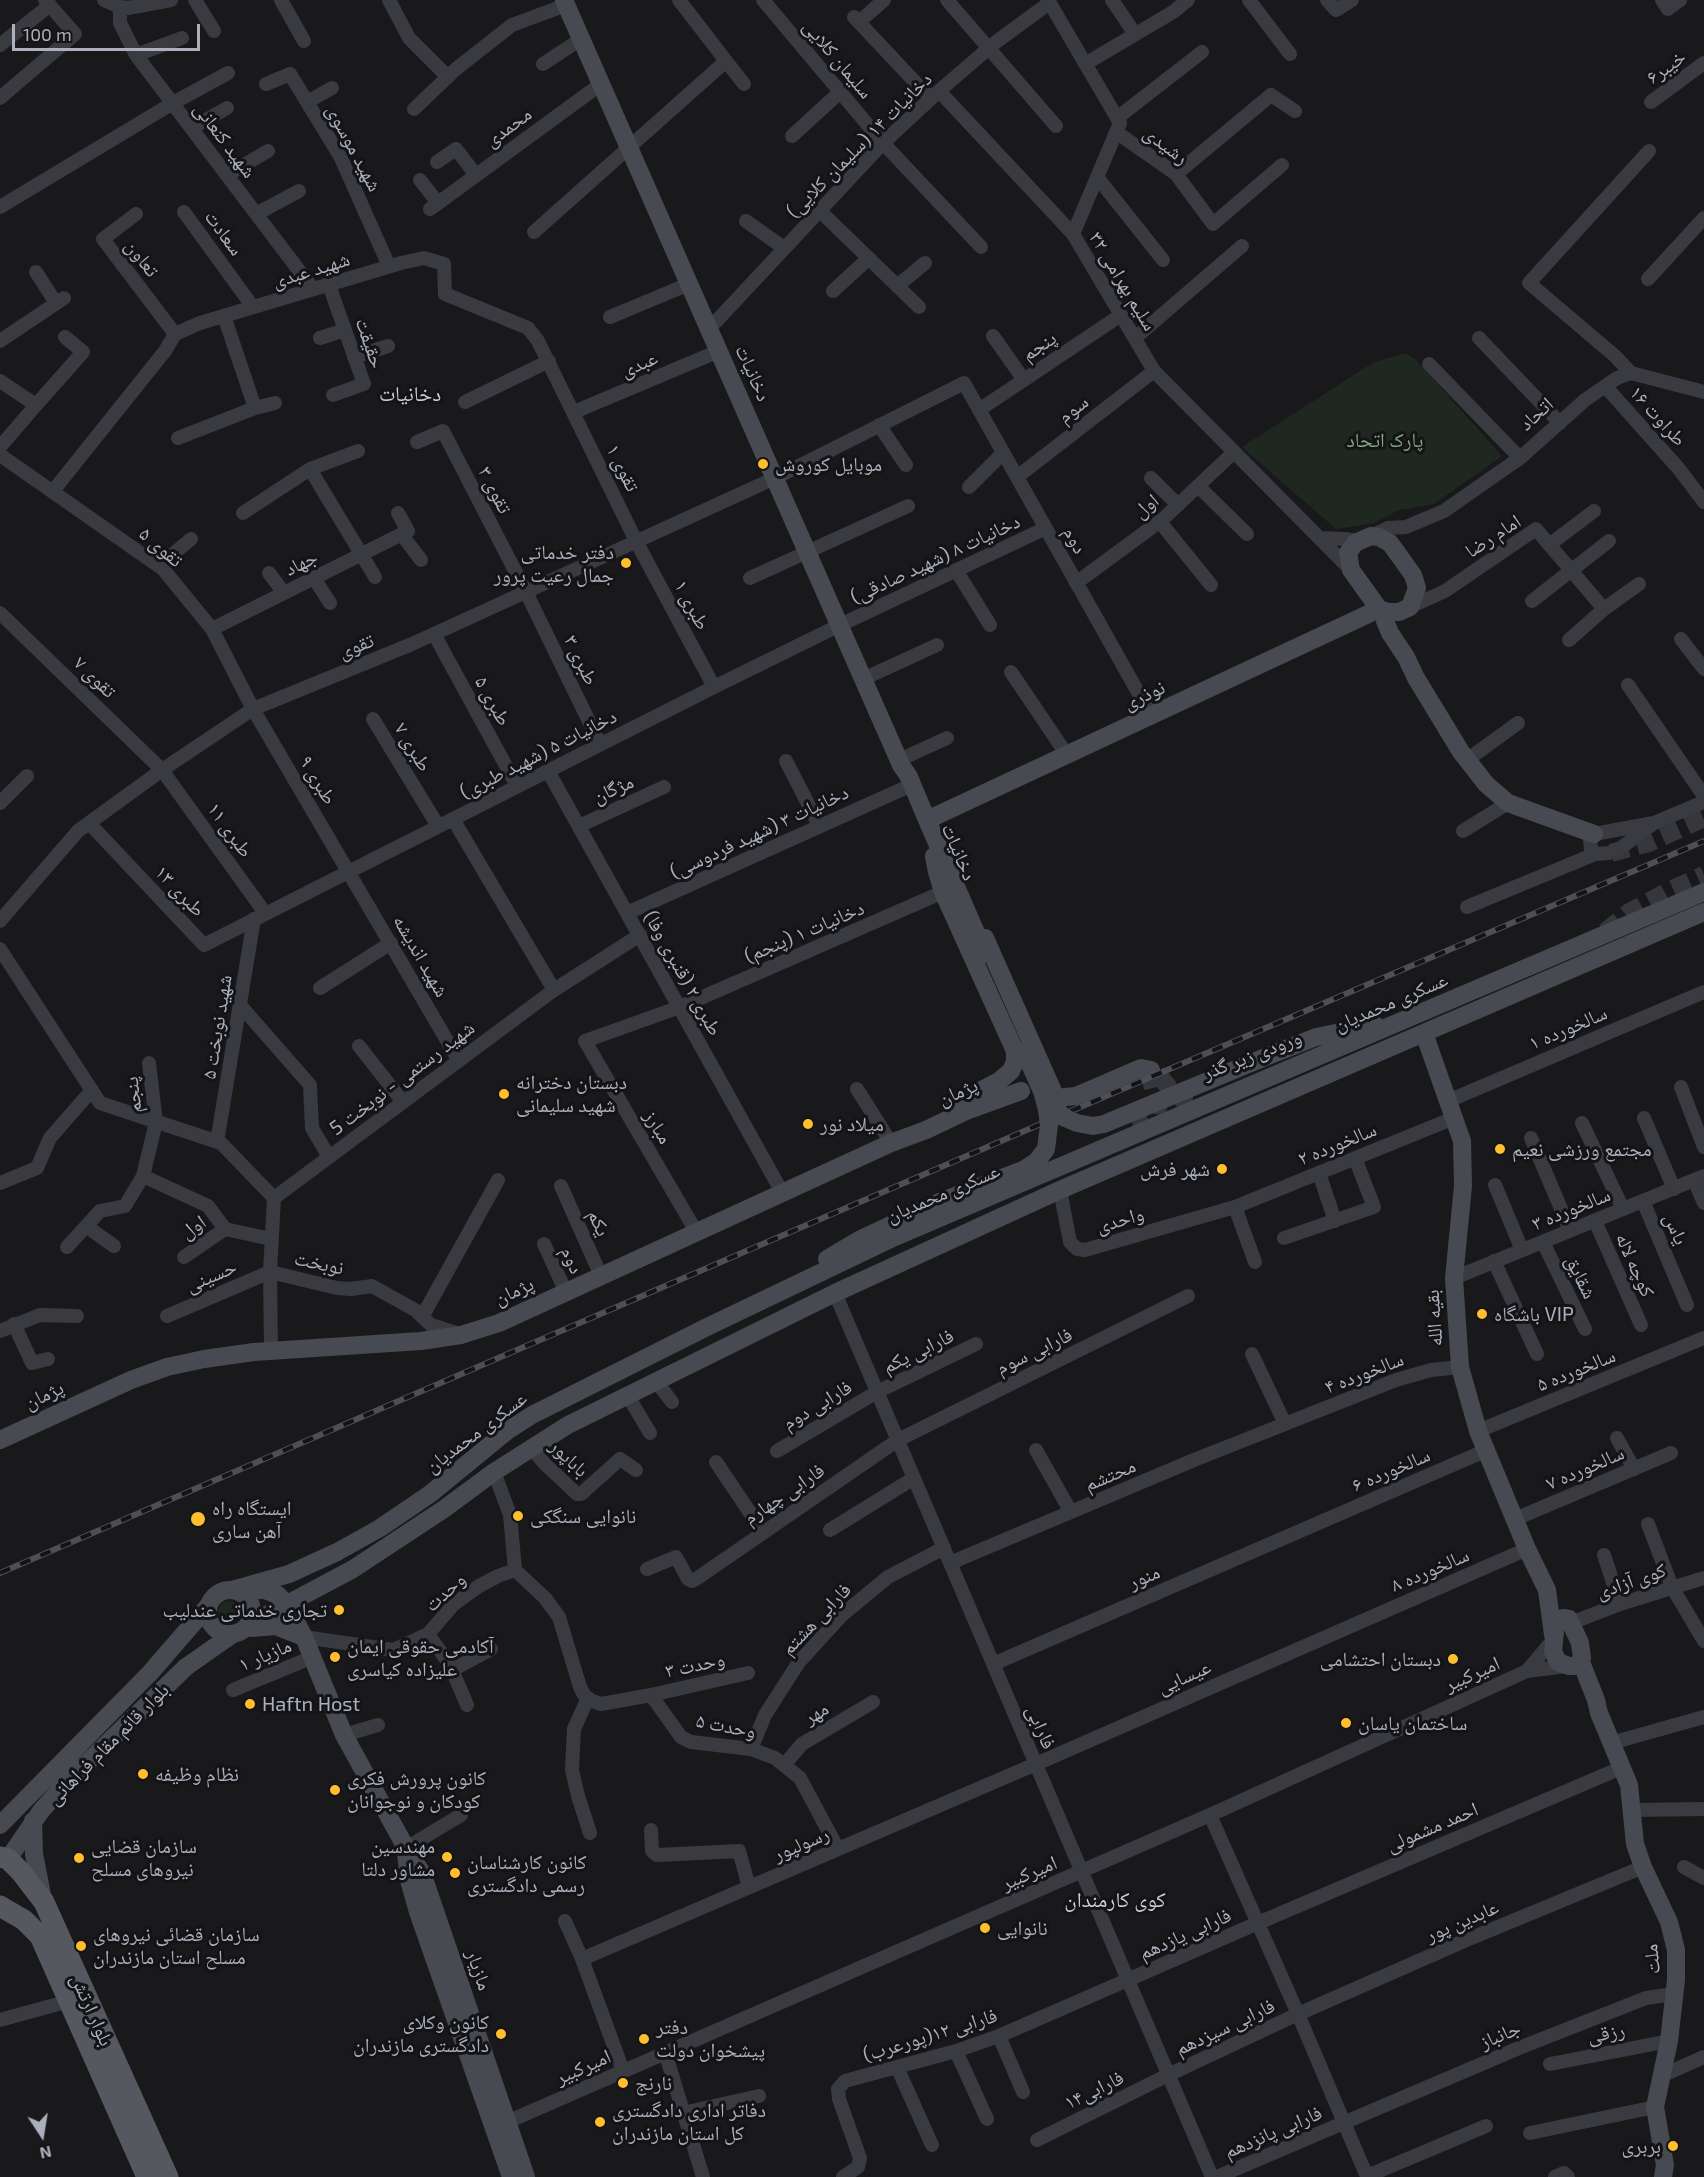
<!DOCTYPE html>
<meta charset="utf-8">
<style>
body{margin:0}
#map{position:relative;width:1704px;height:2177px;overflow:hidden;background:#19191c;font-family:"Exo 2",sans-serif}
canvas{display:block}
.north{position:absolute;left:12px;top:2105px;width:60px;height:60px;-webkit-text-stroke:4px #141417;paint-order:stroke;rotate:168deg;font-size:16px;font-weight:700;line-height:24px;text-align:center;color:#abb0bc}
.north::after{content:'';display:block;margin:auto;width:21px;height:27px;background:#abb0bc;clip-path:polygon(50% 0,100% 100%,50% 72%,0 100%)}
.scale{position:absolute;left:12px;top:24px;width:188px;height:27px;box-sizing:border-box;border:3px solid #abb0bc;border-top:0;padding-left:8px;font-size:18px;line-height:21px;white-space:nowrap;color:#abb0bc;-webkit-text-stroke:4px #141417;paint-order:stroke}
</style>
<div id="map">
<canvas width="1704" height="2177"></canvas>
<div class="north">N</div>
<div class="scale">100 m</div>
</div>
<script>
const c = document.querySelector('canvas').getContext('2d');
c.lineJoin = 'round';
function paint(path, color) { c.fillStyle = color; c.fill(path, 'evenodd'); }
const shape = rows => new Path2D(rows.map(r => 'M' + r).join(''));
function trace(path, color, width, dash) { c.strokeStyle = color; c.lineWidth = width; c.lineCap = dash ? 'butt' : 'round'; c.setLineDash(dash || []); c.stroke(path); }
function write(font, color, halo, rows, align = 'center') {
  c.font = font + ' "Exo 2","Noto Naskh Arabic",sans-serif'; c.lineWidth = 6; c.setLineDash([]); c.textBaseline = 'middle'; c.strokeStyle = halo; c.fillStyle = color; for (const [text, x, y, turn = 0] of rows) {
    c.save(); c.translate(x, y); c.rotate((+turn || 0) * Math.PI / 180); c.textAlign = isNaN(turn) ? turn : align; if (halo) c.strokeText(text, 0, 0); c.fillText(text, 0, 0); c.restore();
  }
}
const green = shape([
 [1406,353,1416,360,1502,456,1434,504,1399,510,1374,523,1336,529,1242,447,1374,362],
 '218 1612a11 11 0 1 1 22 0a11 11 0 1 1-22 0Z'
]);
const secondaryTunnel = shape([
 [1611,853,1649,843,1704,818],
 [1605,932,1628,913,1668,891,1704,875],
 [1134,1128,1149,1122,1156,1115,1158,1107,1152,1084,1151,1070,1159,1075,1174,1094,1182,1099,1196,1100]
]);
const street = shape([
 [104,0,120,7,128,8,171,0],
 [195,0,214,31],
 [281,0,304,41],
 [389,0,409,38,448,77],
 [763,0,883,143,981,247],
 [947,0,1056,126],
 [1048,0,1120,123,1073,234,1154,371,1351,570],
 [1112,0,1135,34],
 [1249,0,1290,54],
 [1327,0,1336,10,1352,0],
 [1662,0,1668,9,1680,0],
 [120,7,120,23,136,55,313,289],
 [854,17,931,99],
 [859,22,884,0],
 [0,45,50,5],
 [136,55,182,38],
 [726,61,744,84],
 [543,64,581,39],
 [1085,64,1173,12,1188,0],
 [266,84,290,74,340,156,389,266],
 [939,91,1073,234],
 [0,98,75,34,45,0],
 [307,102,332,88],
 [1651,102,1704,63],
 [414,109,456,69,512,25,566,5],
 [1117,118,1202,52],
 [192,128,227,108],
 [1116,132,1176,174,1213,224,1282,165],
 [792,136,840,92],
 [437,162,456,149,476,175],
 [1176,174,1271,95,1295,111],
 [227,175,268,151],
 [1097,177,1163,260],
 [420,180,438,203],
 [0,207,173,103,228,73],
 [430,209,601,84],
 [820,211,919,307],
 [184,212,253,307],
 [136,214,103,239,175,334],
 [256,214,299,191],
 [746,221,784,248],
 [534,232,726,61,679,0],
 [36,272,56,303],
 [1648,279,1704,218],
 [329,285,364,384,333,395],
 [897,286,925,263],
 [833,291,869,258],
 [224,316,255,408],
 [610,317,689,284],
 [709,329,883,143,939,91,996,42,1049,3],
 [993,336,1024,380],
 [320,338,345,330],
 [1135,338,1242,246],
 [1479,338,1560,423],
 [0,341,64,298],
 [354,357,388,346],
 [1429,364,1520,458],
 [1631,373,1615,356,1529,283,1649,151],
 [0,381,36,405,0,447],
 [1605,386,1679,469,1704,502],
 [465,402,549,361],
 [36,405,83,352,65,337],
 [979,410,1121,315],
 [574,412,719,351],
 [879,425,906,465],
 [178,438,255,408,275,403],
 [417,442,443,431,526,592,600,744],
 [0,455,163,569,212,629,253,709,459,1061],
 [310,469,375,577],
 [1017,477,1154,371],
 [1151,478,1178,505],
 [1198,486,1247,534],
 [969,487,1003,453],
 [53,491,165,351,175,334,200,323,401,263,424,258,444,264,445,294,528,328,538,341,636,541,714,687],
 [243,513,310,469,358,451],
 [1160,522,1211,585],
 [402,535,421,560],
 [1371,536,1388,528,1406,527,1444,511,1520,458,1585,400,1617,378,1631,373,1704,392],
 [1320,538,1345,539,1358,541],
 [1549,545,1594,511],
 [159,566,191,539],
 [956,570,990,625],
 [269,573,284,593],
 [314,578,330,603],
 [750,578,908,506],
 [1076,583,1163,519,1234,452],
 [1532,601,1609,541],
 [1410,607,1445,591,1536,529,1604,609],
 [0,613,162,770,265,913],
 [212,629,408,531,398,513],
 [434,634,517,786],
 [1681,639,1704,669],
 [1569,640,1604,609,1639,584],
 [1011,672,1067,755],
 [863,679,937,645],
 [1628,685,1704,796],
 [373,719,438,826],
 [899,760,947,738],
 [1467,760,1518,723],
 [786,761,819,825],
 [548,771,783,1194],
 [0,803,27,776],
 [453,819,554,990],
 [89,823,204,945,714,687,840,625,1046,528],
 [1654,823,1594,834,1590,839,1591,850,1595,854,1609,853,1622,847,1654,823,1704,802],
 [579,826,664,787],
 [1463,831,1508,803],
 [1467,907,1595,854],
 [627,913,907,787],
 [0,921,78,831,162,770,253,709,412,644,775,478,964,383,1152,717],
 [0,949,100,1103,221,1143,274,1198,270,1272,271,1350],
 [320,988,391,943],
 [240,1005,310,1085,312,1128,329,1157],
 [359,1046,403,1102],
 [1681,1087,1704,1147],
 [857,1089,891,1143],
 [1448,1101,1704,992],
 [1644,1118,1674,1189],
 [1582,1123,1623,1209],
 [1531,1138,1570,1230],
 [217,1142,254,919],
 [1319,1173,1335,1221],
 [143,1176,208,1206,225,1229,271,1239],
 [1694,1180,1704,1203],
 [0,1183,37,1168,50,1138,92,1090],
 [1495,1185,1522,1250],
 [561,1186,601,1276],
 [1060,1190,1070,1242,1077,1249,1085,1250,1235,1207,1454,1118],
 [274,1198,554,990,640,935],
 [1643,1201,1687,1305],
 [1235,1207,1255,1262],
 [1595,1221,1641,1325],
 [86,1226,114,1246],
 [697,1233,585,1041,680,1007,943,892],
 [1284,1238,1374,1207,1355,1158],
 [1543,1242,1585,1329],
 [544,1244,566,1292],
 [67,1247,100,1211,125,1206,143,1176,156,1122,149,1063],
 [184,1257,225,1229],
 [1494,1261,1537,1354],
 [1454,1278,1704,1176],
 [835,1293,1212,2177],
 [167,1316,270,1272,337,1288,351,1289,372,1286,415,1310,431,1325,456,1333],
 [422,1317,498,1180],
 [14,1324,32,1363,48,1359],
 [0,1331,40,1315,77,1316],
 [1252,1354,1285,1424],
 [656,1381,672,1402],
 [628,1396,650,1433],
 [1478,1431,1704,1338],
 [1617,1438,1634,1469],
 [531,1448,545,1464,577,1494,581,1494,620,1459,636,1470],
 [1036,1450,1071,1512],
 [777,1451,877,1392,976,1344],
 [716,1462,763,1532],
 [1515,1519,1671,1453],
 [1648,1524,1672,1587,1704,1641],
 [830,1530,914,1478],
 [1604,1555,1620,1604],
 [950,1563,1194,1460,1396,1380,1431,1370,1460,1367],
 [647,1569,676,1557,688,1579,692,1581,696,1579,898,1440,1188,1296],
 [515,1570,545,1598,559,1617,580,1687,584,1695,592,1701,601,1704,651,1695,681,1737,691,1742,751,1749,775,1758,800,1778,838,1849],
 [1571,1623,1620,1604,1704,1578],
 [428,1634,450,1665,467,1705],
 [304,1637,393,1650,428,1634,454,1604,479,1586,498,1576,515,1570,510,1515,494,1472],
 [993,1664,1487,1450],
 [452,1670,491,1649],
 [1527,1671,1553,1640],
 [233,1690,313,1657],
 [651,1695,748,1673],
 [588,1698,574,1729,572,1770,578,1796,590,1833],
 [344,1735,378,1725],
 [1611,1743,1704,1717],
 [751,1749,765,1715,799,1662,842,1615,888,1577,944,1548],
 [784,1765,802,1744,873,1702],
 [1632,1810,1704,1809],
 [1210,1815,1298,2014,1365,2172,1372,2174,1486,2126],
 [651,1830,652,1851,657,1855,739,1851,749,1887],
 [406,1848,461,1815],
 [1684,1867,1704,1878],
 [565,1921,582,1959,623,2071],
 [582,1959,1036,1764,1527,1549],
 [0,2020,69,2001],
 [999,2036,1023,2092],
 [956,2051,987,2119],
 [665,2052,703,2177],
 [1550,2064,1669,2041],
 [897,2067,932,2145],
 [1663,2075,1704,2057],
 [683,2113,759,2096],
 [507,2122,1210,1815,1527,1671,1567,1666],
 [1530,2133,1655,2107],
 [1037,2140,1168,2075,1298,2014,1464,1941,1643,1867],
 [843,2177,858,2167,860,2158,839,2099,838,2089,845,2081,956,2051,999,2036,1258,1923,1621,1768],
 [1217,2177,1519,2048,1646,1998,1674,1994],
 [1555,2177,1564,2173,1568,2177]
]);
const secondary = shape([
 [564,0,901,765,909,777,927,820,978,937,982,955],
 [1371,536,1379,537,1390,543,1413,575,1417,588,1410,607,1399,612,1389,612,1379,609,1351,570,1348,553,1355,543,1371,536],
 [1384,611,1385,621,1390,633,1406,657,1416,678,1461,752,1486,784,1508,803,1594,834],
 [927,820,1379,609],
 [934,856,937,872,943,892,1015,1051,1015,1062,1011,1071,999,1081,951,1106],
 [985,938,1056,1098,1076,1096,1141,1068,1151,1070],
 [1424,1033,1462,1141,1463,1186,1454,1278,1460,1367,1478,1431,1527,1549,1547,1590,1553,1635],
 [1263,1058,1316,1037,1375,1025],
 [827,1259,859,1240,940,1202],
 [0,1440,131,1380,167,1367,204,1359,254,1352,421,1341,461,1335,499,1323,891,1143,926,1130,966,1111,1021,1091],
 [232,1590,289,1574,337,1552,380,1528,430,1494,507,1431,532,1415,707,1327,895,1237,1704,892],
 [247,1590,265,1590,278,1595,287,1605,304,1637,344,1735,406,1848,422,1873,526,2177],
 '208 1612a22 22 0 1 1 44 0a22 22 0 1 1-44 0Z',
 [1563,1618,1569,1619,1580,1643,1582,1658,1581,1662,1574,1666,1569,1666,1558,1662,1553,1651,1556,1622,1563,1618],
 [248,1625,353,1569,444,1509,494,1472,568,1425,835,1293,1060,1190,1704,912],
 [251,1628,276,1626,304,1637],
 [1581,1662,1596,1700,1599,1713,1629,1785,1635,1844,1643,1867,1669,1922,1676,1950,1676,1980,1669,2041,1655,2107,1665,2165,1663,2177],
 [33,1821,34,1854,43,1900],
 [0,1825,150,1673,209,1605],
 [406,1853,409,1880,418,1912,511,2177],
 [8,1859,41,1811,65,1784,186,1667,233,1634]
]);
const primary = shape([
 [0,1857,8,1859,21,1872,44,1902,168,2177],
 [0,1906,24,1920,40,1936,147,2177]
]);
const rail = shape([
 [0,1573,1050,1120,1704,841]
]);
const secondaryBridge = shape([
 [1042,1091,1063,1117,1077,1123,1093,1126,1104,1124,1263,1058],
 [940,1202,1023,1170,1037,1161,1046,1149,1049,1125,1047,1110,1042,1091,1024,1051]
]);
const markers = [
 [763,464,6,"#ffbe2e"],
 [626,563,6,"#ffbe2e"],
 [504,1094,6,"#ffbe2e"],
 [808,1124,6,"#ffbe2e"],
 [1500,1149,6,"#ffbe2e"],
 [1222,1169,6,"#ffbe2e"],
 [1482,1314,6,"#ffbe2e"],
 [518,1516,6,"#ffbe2e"],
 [198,1519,8,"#ffbe2e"],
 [339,1610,6,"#ffbe2e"],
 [335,1657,6,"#ffbe2e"],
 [1453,1659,6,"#ffbe2e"],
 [250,1704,6,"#ffbe2e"],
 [1346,1723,6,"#ffbe2e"],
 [143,1774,6,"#ffbe2e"],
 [335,1790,6,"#ffbe2e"],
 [447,1857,6,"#ffbe2e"],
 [79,1858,6,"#ffbe2e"],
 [455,1873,6,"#ffbe2e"],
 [985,1928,6,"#ffbe2e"],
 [81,1946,6,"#ffbe2e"],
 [501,2034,6,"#ffbe2e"],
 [644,2039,6,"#ffbe2e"],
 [623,2083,6,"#ffbe2e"],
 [600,2122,6,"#ffbe2e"],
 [1673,2146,6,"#ffbe2e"]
];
const streetNames = [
 ["سلیمان کلایی",838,59,50],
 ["خیبر۶",1666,67,-36],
 ["محمدی",508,127,-36],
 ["شهید کنعانی",225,140,53],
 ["دخانیات ۱۴ (سلیمان کلایی)",859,145,-45],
 ["رشیدی",1166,145,37],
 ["شهید موسوی",354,148,62],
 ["سعادت",224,233,54],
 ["تعاون",142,258,52],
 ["شهید عبدی",311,270,-17],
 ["سلیم بهرامی ۳۲",1123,281,59],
 ["حقیقت",370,343,71],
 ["پنجم",1039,346,-34],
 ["عبدی",639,364,-23],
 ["دخانیات",753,373,66],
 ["سوم",1073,409,-38],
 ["اتحاد",1536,414,-42],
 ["طراوت ۱۶",1658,416,48],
 ["تقوی ۱",623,468,64],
 ["تقوی ۳",495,490,63],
 ["اول",1146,506,-39],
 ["امام رضا",1493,536,-33],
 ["دوم",1075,540,61],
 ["تقوی ۵",161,547,40],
 ["دخانیات ۸ (شهید صادقی)",935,559,-25],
 ["جهاد",301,563,-26],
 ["طبری ۱",692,605,62],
 ["تقوی",356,646,-22],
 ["طبری ۳",581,660,64],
 ["تقوی ۷",95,677,44],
 ["نوذری",1144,695,-25],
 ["طبری ۵",493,701,61],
 ["طبری ۷",413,747,59],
 ["دخانیات ۵ (شهید طبری)",538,754,-27],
 ["طبری ۹",318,780,59],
 ["مژگان",613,789,-24],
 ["طبری ۱۱",230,830,54],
 ["دخانیات ۳ (شهید فردوسی)",759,832,-25],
 ["دخانیات",959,852,67],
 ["طبری ۱۳",180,891,46],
 ["دخانیات ۱ (پنجم)",804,932,-23],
 ["شهید اندیشه",421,956,60],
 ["طبری ۲ (قنبری وفا)",683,973,61],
 ["عسکری محمدیان",1391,1002,-23],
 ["شهید نوبخت ۵",217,1027,-81],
 ["سالخورده ۱",1568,1028,-23],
 ["ورودی زیر گذر",1252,1055,-21],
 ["شهید رستمی - نوبخت 5",402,1078,-37],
 ["پژمان",958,1092,-23],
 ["پنجم",133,1095,-97],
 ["مبارز",658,1127,59],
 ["سالخورده ۲",1337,1144,-22],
 ["عسکری محمدیان",943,1193,-23],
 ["سالخورده ۳",1571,1209,-22],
 ["واحدی",1120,1220,-16],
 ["یکم",599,1223,66],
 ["اول",193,1227,-34],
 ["یاس",1676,1229,67],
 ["دوم",572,1260,66],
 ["نوبخت",319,1263,12],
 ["کوچه لاله",1635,1265,66],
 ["حسینی",211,1276,-23],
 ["شقایق",1581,1277,64],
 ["پژمان",514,1291,-24],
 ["بقیه الله",1434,1318,-94],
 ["فارابی یکم",918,1351,-26],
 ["فارابی سوم",1034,1351,-26],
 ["سالخورده ۵",1576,1370,-22],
 ["سالخورده ۴",1364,1373,-21],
 ["پژمان",44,1395,-25],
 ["فارابی دوم",817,1405,-31],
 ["عسکری محمدیان",476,1432,-37],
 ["باباپور",569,1458,44],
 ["سالخورده ۷",1585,1468,-23],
 ["سالخورده ۶",1391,1470,-23],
 ["محتشم",1110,1475,-23],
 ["فارابی چهارم",784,1494,-34],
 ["سالخورده ۸",1430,1570,-23],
 ["منور",1144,1577,-23],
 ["کوی آزادی",1631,1581,-19],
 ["وحدت",445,1592,-42],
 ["فارابی هشتم",816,1619,-46],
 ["مازیار ۱",265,1655,-23],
 ["وحدت ۳",695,1665,-12],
 ["امیرکبیر",1472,1674,-24],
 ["عیسایی",1184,1677,-24],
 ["مهر",816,1713,-31],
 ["وحدت ۵",726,1726,11],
 ["فارابی",1041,1727,67],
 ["بلوار قائم مقام فراهانی",108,1744,-45],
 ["احمد مشمولی",1432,1827,-23],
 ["رسولپور",801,1844,-23],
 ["امیرکبیر",1029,1873,-23],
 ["عابدین پور",1462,1921,-23],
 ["فارابی یازدهم",1185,1934,-24],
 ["ملت",1652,1959,-95],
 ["مازیار",479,1970,71],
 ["بلوار ارتش",92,2010,66],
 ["فارابی سیزدهم",1225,2027,-25],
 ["رزقی",1606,2033,-11],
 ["فارابی ۱۲(پورعرب)",930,2035,-17],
 ["جانباز",1500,2035,-23],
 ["امیرکبیر",583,2067,-24],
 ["فارابی۱۴‌",1094,2090,-26],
 ["فارابی پانزدهم",1273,2132,-23]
];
const parkNames = [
 ["پارک اتحاد",1385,440]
];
const poiNames = [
 ["موبایل کوروش",775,464],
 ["دفتر خدماتی",614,552,"right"],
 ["جمال رعیت پرور",614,575,"right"],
 ["دبستان دخترانه",516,1082],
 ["شهید سلیمانی",516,1105],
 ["میلاد نور",820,1124],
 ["مجتمع ورزشی نعیم",1512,1149],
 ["شهر فرش",1210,1169,"right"],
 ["باشگاه VIP",1494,1314],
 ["ایستگاه راه",212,1508],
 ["آهن ساری",212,1531],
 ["نانوایی سنگکی",530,1516],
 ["تجاری خدماتی عندلیب",327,1610,"right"],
 ["آکادمی حقوقی ایمان",347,1646],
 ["علیزاده کیاسری",347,1669],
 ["دبستان احتشامی",1441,1659,"right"],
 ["Haftn Host",262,1704],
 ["ساختمان یاسان",1358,1723],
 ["نظام وظیفه",155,1774],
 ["کانون پرورش فکری",347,1778],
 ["کودکان و نوجوانان",347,1801],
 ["سازمان قضایی",91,1846],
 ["نیروهای مسلح",91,1869],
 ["مهندسین",435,1846,"right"],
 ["مشاور دلتا",435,1869,"right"],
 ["کانون کارشناسان",467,1862],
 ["رسمی دادگستری",467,1885],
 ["نانوایی",997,1928],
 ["سازمان قضائی نیروهای",93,1934],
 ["مسلح استان مازندران",93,1957],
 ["کانون وکلای",489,2022,"right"],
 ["دادگستری مازندران",489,2045,"right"],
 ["دفتر",656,2027],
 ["پیشخوان دولت",656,2050],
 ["نارنج",635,2083],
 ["دفاتر اداری دادگستری",612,2110],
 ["کل استان مازندران",612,2133],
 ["بربری",1661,2146,"right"]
];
const neighbourhoodNames = [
 ["دخانیات",410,394],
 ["کوی کارمندان",1115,1900]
];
paint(green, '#1f2820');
trace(secondaryTunnel, '#36373c', 18, [18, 9]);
trace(street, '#3a3b41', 14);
trace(secondary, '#484a51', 18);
trace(primary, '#565860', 21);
trace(rail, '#4d4f56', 6);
trace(rail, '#141417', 4, [11]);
trace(secondaryBridge, '#484a51', 18);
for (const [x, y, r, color] of markers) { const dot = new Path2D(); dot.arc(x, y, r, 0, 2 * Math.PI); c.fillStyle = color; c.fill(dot); trace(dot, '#141417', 2); }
write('20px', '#abb0bc', '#141417', streetNames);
write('20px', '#81a984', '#141417', parkNames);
write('20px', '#abb0bc', '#141417', poiNames, 'left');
write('21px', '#cccfd8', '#141417', neighbourhoodNames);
</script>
